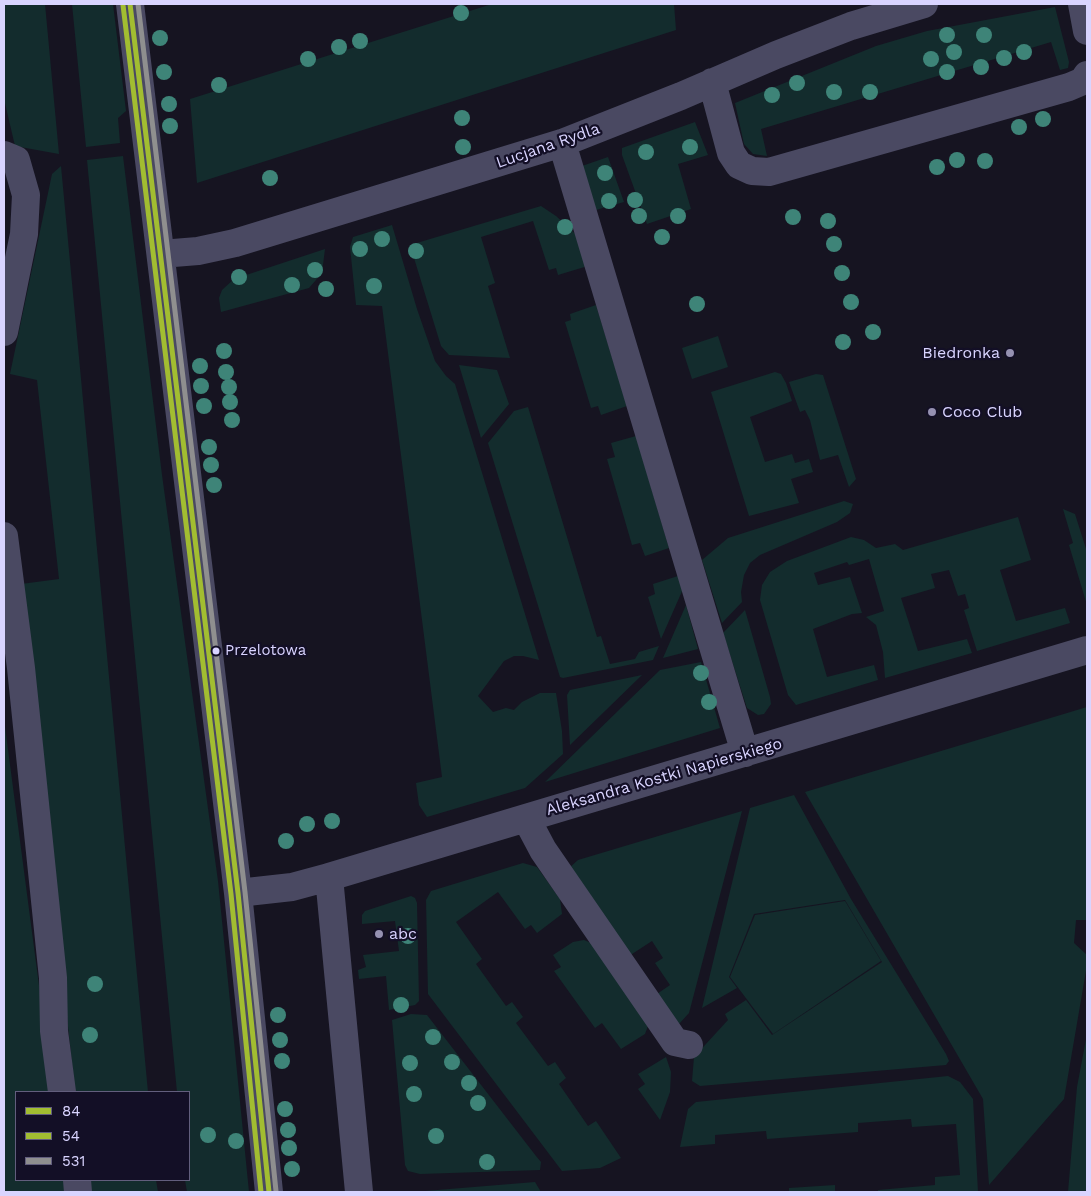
<!DOCTYPE html>
<style>
body{margin:0}
#map{position:relative;width:1091px;height:1196px;overflow:hidden;background:#161421;font-family:"Work Sans",sans-serif}
canvas{display:block}
.frame{position:absolute;inset:0;border:5px solid #d9d4ff;pointer-events:none}
.legend{position:absolute;left:15px;top:1091px;width:175px;height:90px;box-sizing:border-box;background:#130f26;border:1px solid #625e7d;margin:0;padding:6px 9px;list-style:none;font-size:15px;color:#d9d4ff}
.legend li{display:flex;align-items:center;gap:10px;height:25px}
.legend b{width:25px;border:1px solid #625e7d}
</style>
<div id="map">
<canvas width="1091" height="1196"></canvas>
<div class="frame"></div>
<ul class="legend">
<li><b style="height:6px;background:#a2bd31"></b>84</li>
<li><b style="height:6px;background:#a2bd31"></b>54</li>
<li><b style="height:6px;background:#8f8f8f"></b>531</li>
</ul>
</div>
<script>
const c = document.querySelector('canvas').getContext('2d');
c.lineJoin = 'round';
function paint(path, color) { c.fillStyle = color; c.fill(path, 'evenodd'); }
const shape = rows => new Path2D(rows.map(r => 'M' + r).join(''));
function trace(path, color, width, dash) { c.strokeStyle = color; c.lineWidth = width; c.lineCap = dash ? 'butt' : 'round'; c.setLineDash(dash || []); c.stroke(path); }
function write(font, color, halo, rows, align = 'center') {
  c.font = font + ' "Work Sans",sans-serif'; c.lineWidth = 4.5; c.setLineDash([]); c.textBaseline = 'middle'; c.strokeStyle = halo; c.fillStyle = color; for (const [text, x, y, turn = 0] of rows) {
    c.save(); c.translate(x, y); c.rotate((+turn || 0) * Math.PI / 180); c.textAlign = isNaN(turn) ? turn : align; if (halo) c.strokeText(text, 0, 0); c.fillText(text, 0, 0); c.restore();
  }
}
const green = shape([
 [4,4,45,4,59,154,15,146,4,99],
 [72,4,113,4,126,111,118,118,120,143,86,147],
 [492,4,674,4,676,30,197,183,190,99],
 [1055,7,1069,62,1068,68,1060,70,1051,42,761,129,767,156,753,154,744,144,735,103,876,46,927,31],
 [695,122,708,155,678,164,691,209,647,224,622,155,622,148],
 [123,156,162,475,218,881,249,1192,187,1192,185,1180,189,1180,189,1092,177,1092,87,160],
 [608,157,624,202,596,210,582,166],
 [61,166,148,1092,75,1092,21,584,59,579,37,380,10,374,52,174],
 [541,206,556,216,583,241,591,265,558,275,556,268,549,270,533,221,481,237,495,283,488,286,510,358,449,355,441,346,410,245],
 [392,225,417,309,435,361,446,376,455,384,539,660,523,656,514,656,504,661,478,696,493,712,506,708,514,710,522,702,540,693,556,693,562,731,563,754,525,788,427,817,419,805,416,783,442,777,382,306,356,305,350,247,353,237],
 [325,249,322,273,309,288,221,312,219,298,222,290,234,279],
 [596,305,627,406,601,415,598,406,591,408,565,322,571,320,570,314],
 [718,336,728,367,692,379,682,348],
 [459,365,497,370,509,404,481,438],
 [775,372,781,374,786,383,792,401,750,417,765,462,792,454,795,463,809,459,813,472,791,479,799,503,749,516,711,392],
 [816,374,823,375,856,479,849,487,838,455,820,460,810,420,805,410,800,412,789,382],
 [528,407,597,637,601,636,610,664,635,659,639,652,659,646,653,660,563,678,560,677,488,443,514,411],
 [636,436,669,548,645,556,640,543,632,545,607,459,615,457,611,443],
 [844,501,853,504,850,513,837,522,760,555,750,563,744,575,741,592,742,602,722,623,702,560,728,538],
 [1063,509,1075,514,1087,552,1087,605,1069,545,1073,543],
 [1018,517,1031,560,1000,570,1016,621,1065,608,1070,623,977,651,964,610,969,608,965,594,958,596,949,570,931,574,935,588,901,598,918,651,967,639,972,653,885,678,883,652,876,625,866,617,884,611,869,559,849,565,847,562,814,573,818,585,850,577,862,613,852,614,813,629,827,677,874,665,878,680,796,705,788,695,760,600,762,585,770,572,787,561,851,537,864,540,876,548,895,544,903,550],
 [678,576,683,589,661,639,648,597,655,594,653,584],
 [686,605,698,649,663,658],
 [745,610,770,697,771,704,764,714,758,715,747,708,723,633],
 [701,662,720,728,545,782,660,670],
 [642,675,570,745,567,695,570,690],
 [1087,707,1087,920,1076,920,1074,943,1087,955,1087,965,1064,1099,989,1185,983,1099,805,792],
 [4,719,53,1092,16,1092,16,1180,64,1180,66,1192,4,1192],
 [794,795,851,899,946,1054,949,1061,946,1065,700,1086,692,1081,694,1057,728,1020,725,1014,746,1000,772,1035,882,962,845,900,754,914,729,977,737,988,702,1008,750,808],
 [742,811,689,1013,679,1024,657,994,670,985,655,963,663,958,652,941,629,956,568,869,578,860],
 [523,863,537,867,560,899,562,914,537,933,531,925,525,929,498,892,456,922,482,959,476,964,506,1006,512,1002,523,1017,516,1023,548,1066,555,1062,566,1078,559,1084,588,1126,596,1121,621,1158,600,1168,562,1171,428,994,426,900,431,891],
 [411,896,415,898,417,903,419,1001,415,1005,389,1010,386,976,359,979,358,970,366,967,363,955,399,951,395,921,362,924,362,915,365,911],
 [845,901,881,961,773,1034,730,977,755,915],
 [584,940,591,943,648,1026,645,1034,621,1049,602,1023,595,1028,554,971,561,967,553,955,573,942],
 [411,1014,427,1015,536,1156,541,1162,540,1170,420,1174,408,1171,405,1165,392,1020],
 [1087,1034,1087,1192,1068,1192,1077,1087],
 [666,1057,671,1072,670,1092,660,1120,638,1089,645,1084,638,1074],
 [948,1076,960,1082,973,1099,978,1192,878,1192,878,1190,935,1185,935,1177,960,1175,956,1124,912,1127,911,1119,858,1123,858,1132,767,1139,766,1131,715,1135,715,1144,680,1147,688,1109,696,1102],
 [87,1180,156,1180,158,1192,88,1192],
 [535,1182,541,1192,417,1192,425,1191],
 [835,1185,835,1192,789,1192,789,1188]
]);
const minor = shape([
 [130,4,238,893,269,1192],
 [1082,4,1087,31],
 [712,82,731,153,739,165,752,171,769,172,1069,87,1083,81,1087,75],
 [562,143,745,753],
 [4,155,16,160,26,195,24,234,4,332],
 [161,254,198,251,235,243,562,143,681,96,776,55,851,26,924,4],
 [4,536,21,668,53,978,54,1031,62,1092],
 [526,818,543,850,675,1042,689,1045],
 [329,877,359,1192],
 [238,893,292,887,329,877,1087,650],
 [77,1180,78,1192]
]);
const bus1 = shape([
 [130,4,238,893,269,1192]
]);
const bus2 = shape([
 [123,5,231,894,261,1192]
]);
const bus3 = shape([
 [138,4,245,892,276,1191]
]);
const trees = [
 [461,13],
 [947,35],
 [984,35],
 [160,38],
 [360,41],
 [339,47],
 [954,52],
 [1024,52],
 [1004,58],
 [308,59],
 [931,59],
 [981,67],
 [164,72],
 [947,72],
 [797,83],
 [219,85],
 [834,92],
 [870,92],
 [772,95],
 [169,104],
 [462,118],
 [1043,119],
 [170,126],
 [1019,127],
 [463,147],
 [690,147],
 [646,152],
 [957,160],
 [985,161],
 [937,167],
 [605,173],
 [270,178],
 [635,200],
 [609,201],
 [639,216],
 [678,216],
 [793,217],
 [828,221],
 [565,227],
 [662,237],
 [382,239],
 [834,244],
 [360,249],
 [416,251],
 [315,270],
 [842,273],
 [239,277],
 [292,285],
 [374,286],
 [326,289],
 [851,302],
 [697,304],
 [873,332],
 [843,342],
 [224,351],
 [200,366],
 [226,372],
 [201,386],
 [229,387],
 [230,402],
 [204,406],
 [232,420],
 [209,447],
 [211,465],
 [214,485],
 [701,673],
 [709,702],
 [332,821],
 [307,824],
 [286,841],
 [408,936],
 [95,984],
 [401,1005],
 [278,1015],
 [90,1035],
 [433,1037],
 [280,1040],
 [282,1061],
 [452,1062],
 [410,1063],
 [469,1083],
 [414,1094],
 [478,1103],
 [285,1109],
 [288,1130],
 [208,1135],
 [436,1136],
 [236,1141],
 [289,1148],
 [487,1162],
 [292,1169]
];
const markers = [
 [1010,353,5,"#9591b1"],
 [932,412,5,"#9591b1"],
 [216,651,4.5,"#d9d4ff"],
 [379,934,5,"#9591b1"]
];
const busNames = [
 ["Przelotowa",225,651]
];
const streetNames = [
 ["Lucjana Rydla",548,146,-19],
 ["Aleksandra Kostki Napierskiego",664,777,-16]
];
const poiNames = [
 ["Biedronka",1000,353,"right"],
 ["Coco Club",942,412],
 ["abc",389,934]
];
paint(green, '#132c2d');
trace(minor, '#4a4962', 28);
trace(bus1, '#a2bd31', 5);
trace(bus2, '#a2bd31', 5);
trace(bus3, '#8f8f8f', 5);
c.fillStyle = '#3e8478';
for (const [x, y] of trees) { c.beginPath(); c.arc(x, y, 8, 0, 2 * Math.PI); c.fill(); }
for (const [x, y, r, color] of markers) { const dot = new Path2D(); dot.arc(x, y, r, 0, 2 * Math.PI); c.fillStyle = color; c.fill(dot); trace(dot, '#130f26', 2); }
write('15px', '#d9d4ff', '#130f26', busNames, 'left');
write('16px', '#d9d4ff', '#130f26', streetNames);
write('16px', '#d9d4ff', '#130f26', poiNames, 'left');
</script>
